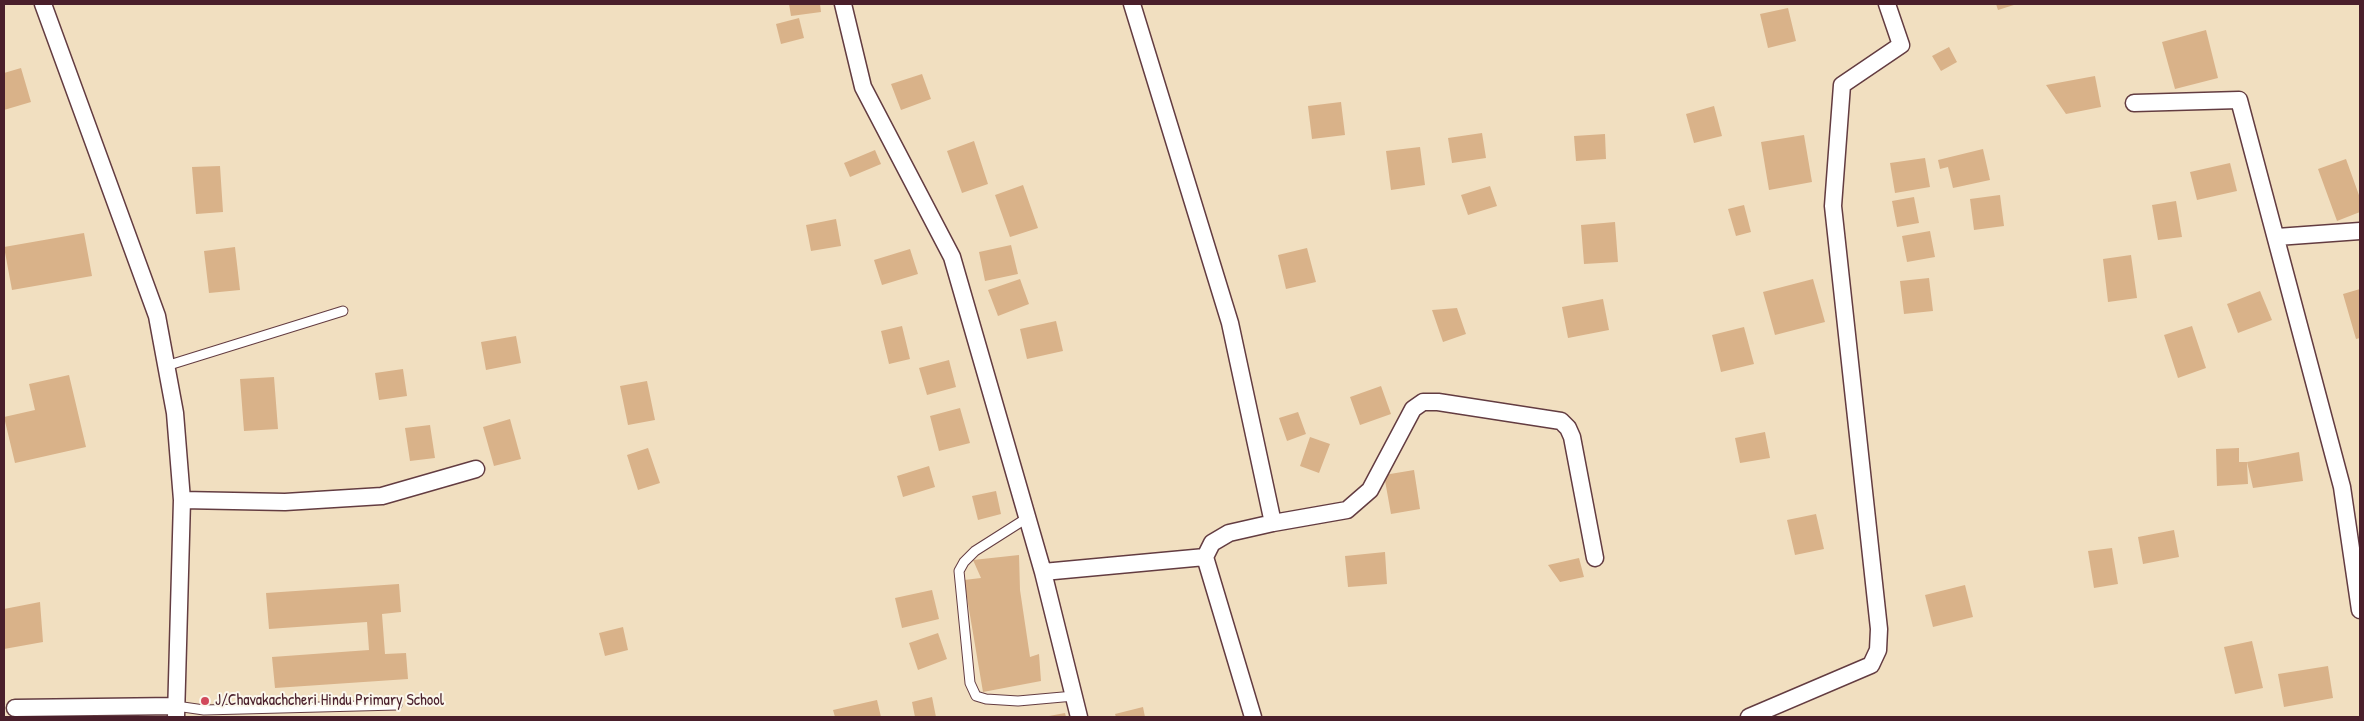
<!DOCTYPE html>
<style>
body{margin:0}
#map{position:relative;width:2364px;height:721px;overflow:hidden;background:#f1dfc0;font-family:"Patrick Hand",sans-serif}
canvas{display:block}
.frame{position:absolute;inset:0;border:5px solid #4a1f2b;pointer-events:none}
</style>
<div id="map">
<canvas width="2364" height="721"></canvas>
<div class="frame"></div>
</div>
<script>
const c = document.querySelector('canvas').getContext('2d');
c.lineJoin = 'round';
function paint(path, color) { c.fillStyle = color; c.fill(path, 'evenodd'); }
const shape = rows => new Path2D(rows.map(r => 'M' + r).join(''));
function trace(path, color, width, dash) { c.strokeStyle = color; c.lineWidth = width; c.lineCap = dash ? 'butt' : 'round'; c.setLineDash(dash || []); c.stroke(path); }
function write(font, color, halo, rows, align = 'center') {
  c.font = font + ' "Patrick Hand",sans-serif'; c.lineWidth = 4; c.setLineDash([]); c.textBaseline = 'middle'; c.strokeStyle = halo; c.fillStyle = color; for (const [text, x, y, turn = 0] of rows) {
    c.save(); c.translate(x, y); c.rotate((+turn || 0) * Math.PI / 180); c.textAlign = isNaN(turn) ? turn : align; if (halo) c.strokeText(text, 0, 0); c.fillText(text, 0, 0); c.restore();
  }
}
const building = shape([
 [789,4,820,4,821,12,791,16],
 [1996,4,2017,4,1998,10],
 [1788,8,1796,41,1768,48,1760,14],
 [799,18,804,38,781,44,776,24],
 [2206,30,2218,78,2175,89,2162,42],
 [1949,47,1957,62,1941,71,1932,56],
 [21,68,31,102,4,110,4,73],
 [922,74,931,99,901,110,891,84],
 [2095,76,2101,107,2066,114,2046,85],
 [1341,102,1345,135,1312,139,1308,106],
 [1714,106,1722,136,1694,143,1686,114],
 [1482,133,1486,158,1452,163,1448,138],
 [1605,134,1606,159,1576,161,1574,136],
 [1804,135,1812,182,1769,190,1761,142],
 [974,141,988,184,962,193,947,151],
 [1420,147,1425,185,1391,190,1386,151],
 [1983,149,1990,180,1953,188,1948,167,1940,169,1938,160],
 [875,150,881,164,850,177,844,163],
 [1925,158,1930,187,1895,193,1890,163],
 [2346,159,2360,198,2360,212,2337,221,2318,169],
 [2230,163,2237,191,2197,200,2190,172],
 [220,166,223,212,196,214,192,167],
 [1023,185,1038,228,1010,237,995,195],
 [1490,186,1497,206,1468,215,1461,195],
 [2000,195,2004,226,1974,230,1970,199],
 [1914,197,1919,223,1897,227,1892,201],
 [2176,201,2182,237,2158,240,2152,205],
 [1744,205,1751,232,1736,236,1728,209],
 [836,219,841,246,811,251,806,225],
 [1615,222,1618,262,1584,264,1581,225],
 [1930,231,1935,257,1907,262,1902,236],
 [84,233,92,276,12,290,4,247],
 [1011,245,1018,274,985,281,979,252],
 [235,247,240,290,209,293,204,251],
 [1307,248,1316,282,1286,289,1278,255],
 [910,249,918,274,882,285,874,260],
 [2131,255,2137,298,2108,302,2103,259],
 [1929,278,1933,311,1904,314,1900,281],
 [1020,279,1029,304,998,316,988,290],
 [1813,279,1825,322,1775,335,1763,292],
 [2360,289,2360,338,2356,339,2343,294],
 [2260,291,2272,320,2238,333,2227,304],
 [1603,299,1609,330,1568,338,1562,307],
 [1457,308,1466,334,1443,342,1432,310],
 [1056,321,1063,351,1027,359,1020,329],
 [902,326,910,359,889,364,881,331],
 [2192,326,2206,368,2178,378,2164,335],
 [1744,327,1754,364,1721,372,1712,335],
 [516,336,521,363,486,370,481,342],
 [949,360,956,387,927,395,919,368],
 [403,369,407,396,379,400,375,373],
 [69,375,86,447,15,463,4,417,35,410,29,384],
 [274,377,278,429,244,431,240,379],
 [647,381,655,420,628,425,620,386],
 [1381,386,1391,414,1360,425,1350,397],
 [960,408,970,443,939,451,930,416],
 [1298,412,1306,434,1287,441,1279,418],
 [510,419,521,459,494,466,483,427],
 [430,425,435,458,410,461,405,428],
 [1765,432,1770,458,1740,463,1735,438],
 [1310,437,1330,444,1319,473,1300,466],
 [648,448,660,483,638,490,627,455],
 [2239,448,2239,462,2247,462,2248,484,2217,486,2216,449],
 [2299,452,2303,481,2253,488,2247,462],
 [929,466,935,487,903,497,897,476],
 [1414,470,1420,509,1391,514,1384,475],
 [996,491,1001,514,978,520,972,496],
 [1816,514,1824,549,1795,555,1787,520],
 [2174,530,2179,557,2143,564,2138,537],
 [2112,548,2118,584,2094,588,2088,551],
 [1385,552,1387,584,1348,587,1345,556],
 [1019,555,1020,590,1030,657,1039,654,1041,681,983,692,964,580,981,578,973,560],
 [1579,558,1584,577,1560,582,1548,565],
 [399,584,401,612,382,614,385,654,406,653,408,679,275,688,272,657,369,650,367,622,269,629,266,593],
 [1965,585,1973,617,1933,627,1925,595],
 [932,590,939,619,902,628,895,598],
 [40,602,43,642,4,649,4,609],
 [623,627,628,650,605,656,599,633],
 [938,633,947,659,918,670,909,643],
 [2252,641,2263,688,2235,694,2224,647],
 [2328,666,2333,698,2284,707,2278,674],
 [932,697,936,717,915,717,912,702],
 [877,700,881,717,835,717,833,710],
 [1143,707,1145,717,1116,717,1115,714],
 [1065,713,1066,717,1049,717,1049,716]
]);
const service = shape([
 [166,366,343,311],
 [1027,518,975,551,964,562,959,571,970,683,976,696,986,699,1018,701,1074,696],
 [176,706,204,710,397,705]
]);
const minor = shape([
 [43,4,157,316,175,413,182,500,176,717],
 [843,4,863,87,952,257,1043,572,1079,717],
 [1132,4,1230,323,1273,523,1229,533,1212,543,1205,557,1253,717],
 [2134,103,2239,100,2342,487,2360,610],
 [2277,237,2360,231],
 [182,500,285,502,382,496,476,469],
 [1273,523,1347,510,1370,490,1413,409,1423,402,1438,402,1561,421,1568,428,1572,437,1595,558],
 [1043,572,1205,557],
 [15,708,176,706],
 [1749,717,1871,665,1878,650,1879,629,1833,206,1842,85,1901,45,1887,4]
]);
const markers = [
 [205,701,5,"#d1495b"]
];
const poiNames = [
 ["J/Chavakachcheri Hindu Primary School",215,701]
];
paint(building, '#d9b289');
trace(service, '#633c41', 11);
trace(minor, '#633c41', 19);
trace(service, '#fff', 9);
trace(minor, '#fff', 16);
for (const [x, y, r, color] of markers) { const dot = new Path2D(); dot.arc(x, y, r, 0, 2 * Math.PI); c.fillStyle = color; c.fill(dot); trace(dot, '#fbf7ec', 2); }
write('16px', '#4a1f2b', '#fbf7ec', poiNames, 'left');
</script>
